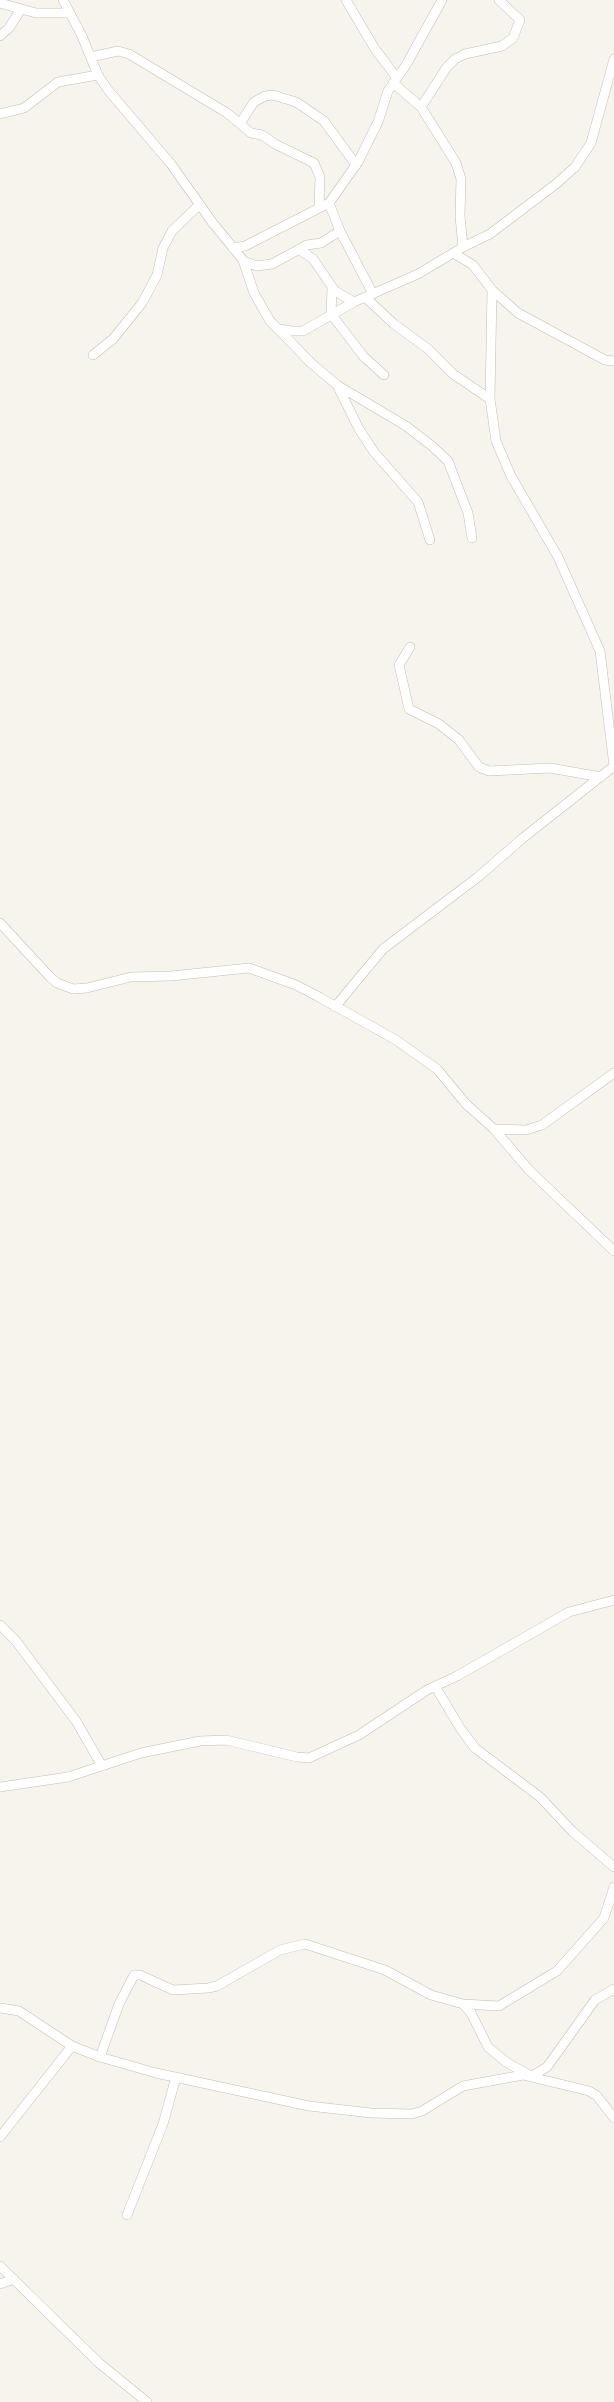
<!DOCTYPE html>
<style>
body{margin:0}
canvas{display:block;background:#f6f4ec}
</style>
<canvas width="614" height="2402"></canvas>
<script>
const c = document.querySelector('canvas').getContext('2d');
c.lineJoin = 'round';
const shape = rows => new Path2D(rows.map(r => 'M' + r).join(''));
function trace(path, color, width, dash) { c.strokeStyle = color; c.lineWidth = width; c.lineCap = dash ? 'butt' : 'round'; c.setLineDash(dash || []); c.stroke(path); }
const minor = shape([
 [63,0,81,34,98,75,108,90,171,164,212,222,243,260,254,293,270,321,278,329,292,331,303,331,354,302,418,274,465,246,490,234,556,184,575,167,591,143,614,59],
 [346,0,375,49,397,78],
 [0,3,36,13,69,13],
 [0,36,9,28,21,9],
 [91,57,118,51,129,54,227,113,251,133,262,135,275,144,314,163,320,177,319,208],
 [393,83,421,107,456,163,461,179,460,216,463,247],
 [421,107,447,67,455,59,465,54,502,46,513,38,520,20,499,0],
 [0,114,24,108,58,82,98,75],
 [241,122,254,102,265,96,273,95,296,102,324,121,356,165],
 [329,203,340,231,373,294],
 [233,248,245,246,329,203,358,162,378,122,388,91,406,65,442,0],
 [299,249,313,259,335,291,354,302],
 [453,253,473,265,492,290,518,313,605,360,614,361],
 [243,261,257,266,272,264,307,245,321,243,340,231],
 [492,290,490,399,496,441,511,476,558,557,600,651,614,766],
 [365,297,394,324,428,349,453,374,490,399],
 [331,314,364,357,384,375],
 [331,314,332,287],
 [278,329,311,363,337,385,359,429,374,452,418,502,430,540],
 [93,355,113,339,142,303,157,275,163,248,172,231,199,205],
 [337,385,406,426,432,446,448,461,468,513,472,538],
 [410,647,399,665,409,709,439,724,459,740,479,767,489,771,550,768,601,777],
 [0,923,50,977,57,983,73,989,87,988,131,977,171,976,249,968,296,985,319,997,396,1040,437,1069,466,1104,494,1129,529,1170,614,1251],
 [335,1007,383,949,478,877,523,838,614,766],
 [494,1129,526,1130,542,1125,614,1073],
 [0,1625,16,1641,76,1721,102,1766],
 [435,1686,460,1728,475,1748,540,1797,572,1831,614,1867],
 [0,1787,68,1777,141,1753,200,1741,226,1740,297,1757,309,1758,359,1735,427,1690,457,1676,569,1612,614,1600],
 [463,2004,499,2006,557,1971,604,1918,614,1887],
 [0,2008,19,2011,72,2046,100,2057,156,2073,309,2106,371,2113,412,2114,422,2111,463,2086,523,2075,589,2091,597,2096,614,2118],
 [100,2057,119,2004,134,1975,140,1975,173,1990,208,1988,217,1986,280,1950,305,1944,385,1970,431,1995,463,2004,471,2013,488,2047,506,2062,529,2075],
 [532,2076,547,2067,595,2000,614,1989],
 [0,2137,72,2046],
 [127,2215,163,2124,176,2077],
 [0,2266,99,2363,147,2402],
 [0,2284,14,2279]
]);
trace(minor, '#c2beae', 10);
trace(minor, '#fff', 9);
</script>
